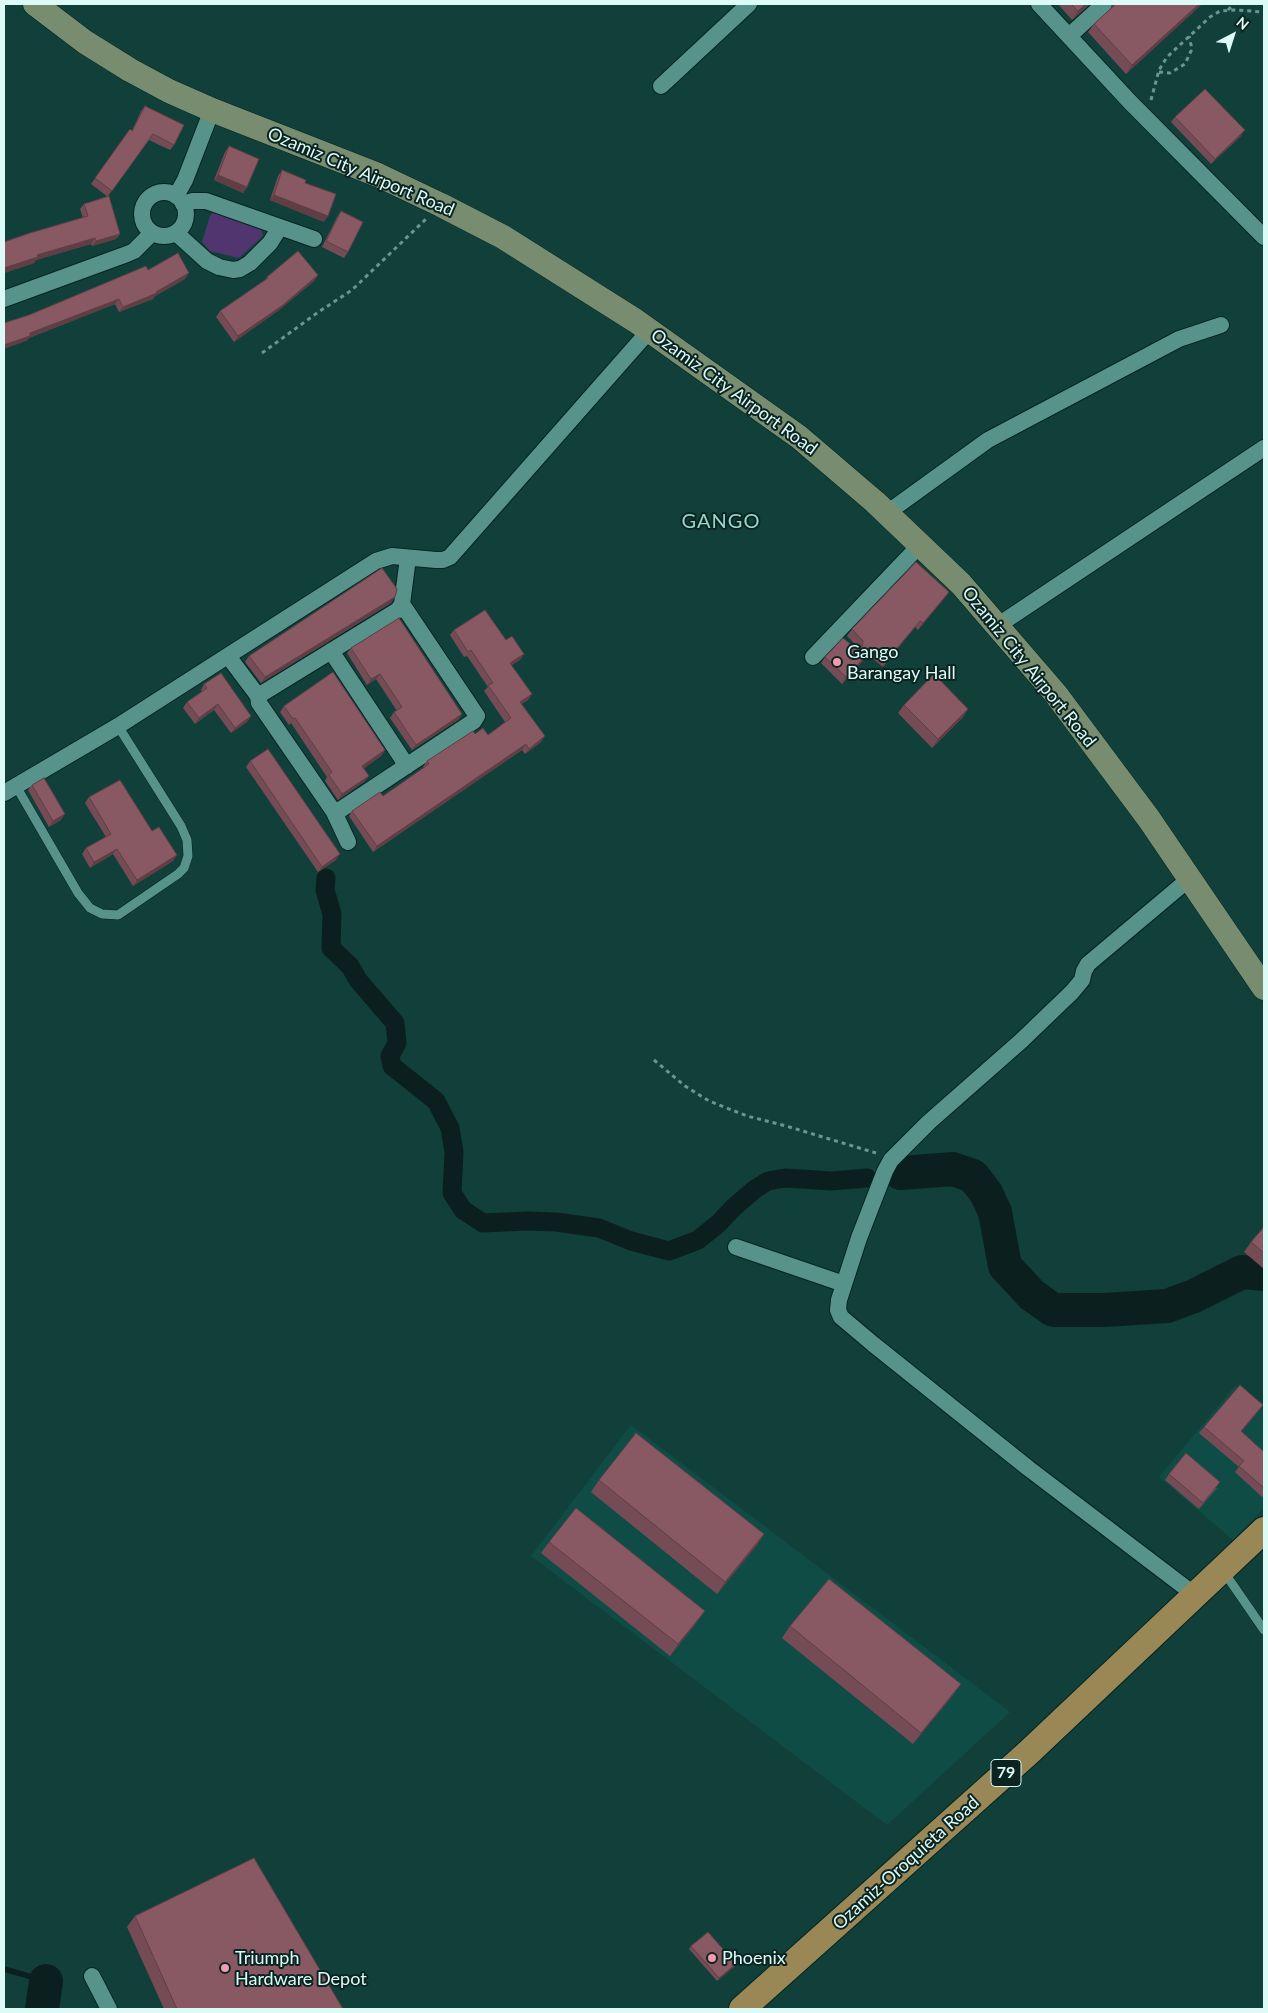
<!DOCTYPE html>
<style>
body{margin:0}
#map{position:relative;width:1268px;height:2013px;overflow:hidden;background:#11403b;font-family:Lato,sans-serif}
canvas{display:block}
.frame{position:absolute;inset:0;border:5px solid #ddfbf6;pointer-events:none}
.north{position:absolute;left:1208px;top:10px;width:50px;height:50px;-webkit-text-stroke:4px #0b2421;paint-order:stroke;rotate:40deg;font-size:14px;font-weight:700;line-height:20px;text-align:center;color:#ddfbf6}
.north::after{content:'';display:block;margin:auto;width:18px;height:22px;background:#ddfbf6;clip-path:polygon(50% 0,100% 100%,50% 72%,0 100%)}
</style>
<div id="map">
<canvas width="1268" height="2013"></canvas>
<div class="frame"></div>
<div class="north">N</div>
</div>
<script>
const c = document.querySelector('canvas').getContext('2d');
c.lineJoin = 'round';
function paint(path, color) { c.fillStyle = color; c.fill(path, 'evenodd'); }
const shape = rows => new Path2D(rows.map(r => 'M' + r).join(''));
function trace(path, color, width, dash) { c.strokeStyle = color; c.lineWidth = width; c.lineCap = dash ? 'butt' : 'round'; c.setLineDash(dash || []); c.stroke(path); }
function write(font, color, halo, rows, align = 'center') {
  c.font = font + ' Lato,sans-serif'; c.lineWidth = 4; c.setLineDash([]); c.textBaseline = 'middle'; c.strokeStyle = halo; c.fillStyle = color; for (const [text, x, y, turn = 0] of rows) {
    c.save(); c.translate(x, y); c.rotate((+turn || 0) * Math.PI / 180); c.textAlign = isNaN(turn) ? turn : align; if (halo) c.strokeText(text, 0, 0); c.fillText(text, 0, 0); c.restore();
  }
}
const built = shape([
 [1235,1386,1264,1411,1264,1508,1233,1540,1159,1477],
 [631,1425,1010,1712,887,1825,531,1556]
]);
const green = shape([
 [214,211,261,228,263,236,239,258,210,251,202,242,210,216]
]);
const stream = shape([
 [4,1969,46,1981]
]);
const canal = shape([
 [326,878,325,890,332,914,331,948,350,966,358,980,395,1023,397,1043,390,1056,392,1066,436,1101,450,1128,454,1152,452,1193,463,1210,483,1223,528,1221,556,1222,599,1228,631,1241,669,1251,698,1240,719,1223,733,1208,755,1189,768,1181,785,1178,832,1181,867,1178]
]);
const river = shape([
 [901,1173,953,1169,973,1176,986,1193,995,1212,1005,1266,1032,1295,1053,1310,1104,1310,1167,1306,1194,1296,1242,1272,1264,1274],
 [42,2009,46,1981]
]);
const path = shape([
 [1228,10,1234,4],
 [1159,72,1170,73,1185,64,1192,49,1189,36],
 [1151,100,1159,70,1167,57,1210,17,1220,11,1235,10,1264,12],
 [262,353,317,313,352,290,426,219],
 [654,1060,685,1086,709,1101,747,1116,786,1126,876,1153]
]);
const service = shape([
 [16,786,78,893,90,908,102,914,118,915,178,874,184,868,188,856,187,840,181,826,118,726],
 [1224,1572,1264,1630]
]);
const minor = shape([
 [1039,4,1130,102,1264,237],
 [1069,36,1104,4],
 [661,86,749,4],
 '142 214a22 22 0 1 1 44 0a22 22 0 1 1-44 0Z',
 [176,196,185,180,212,110],
 [183,204,193,201,206,201,314,239],
 [176,233,207,261,219,267,233,270,240,269,250,263,270,243,280,227],
 [4,299,127,254,134,251,152,233],
 [887,513,988,440,1179,339,1221,325],
 [402,604,477,716,474,721,337,812,334,812,259,703,258,696,398,610,402,604,408,558],
 [997,626,1264,448],
 [331,651,407,766],
 [228,656,258,696],
 [813,657,920,545],
 [4,793,118,726,376,561,392,556,436,560,443,560,450,557,649,331],
 [334,812,348,842],
 [1189,879,1088,964,1084,971,1082,980,1072,992,1021,1041,929,1122,891,1160,885,1171,859,1238,839,1300,838,1310,841,1317,873,1344,1028,1468,1195,1595],
 [736,1247,844,1284],
 [92,1976,109,2009]
]);
const secondary = shape([
 [35,4,85,42,130,70,169,91,212,110,378,175,441,205,503,237,636,321,799,437,875,502,961,584,1055,693,1149,819,1264,988]
]);
const primary = shape([
 [742,2009,1028,1753,1264,1530]
]);
const wall = shape([
 [1058,4,1090,4,1072,20],
 [1113,4,1202,4,1126,74,1088,32,1094,24,1112,7],
 [145,106,174,145,170,150,149,140,108,196,120,234,116,239,92,246,91,244,36,260,34,263,4,273,83,218,80,209,84,204,108,197,91,184,130,129,132,131,141,111],
 [1175,117,1241,136,1211,164,1171,122],
 [229,146,247,187,243,193,214,180,225,152],
 [282,170,305,183,324,222,270,200,278,176],
 [341,211,348,252,344,258,322,247,337,217],
 [148,270,185,279,155,296,153,299,119,312,115,304,29,338,26,341,29,315],
 [318,275,314,281,279,310,234,342,216,317,220,311,264,281,267,277],
 [949,592,918,630,915,627,883,667,868,655,842,684,821,663,825,657,859,649,859,648,847,636,852,629],
 [391,603,261,683,245,662,249,656],
 [454,630,506,640,524,654,520,660,511,665,532,694,528,700,521,704,541,742,525,754,522,750,373,852,349,816,352,811,383,796,424,768,423,767,427,761,475,734,488,735,505,722,484,691,488,687,467,656,464,657,450,635],
 [351,648,462,714,458,720,412,750,390,718,394,712,397,711,376,679,367,685,347,653],
 [204,684,251,716,247,722,231,733,214,710,195,724,183,708,187,702,202,692,201,690],
 [904,705,968,709,963,717,932,748,898,713],
 [284,706,385,750,381,756,364,768,365,781,338,800,325,781,327,777,291,723,289,725,280,712],
 [250,761,336,860,318,872,246,767],
 [32,785,61,820,49,827,28,790],
 [89,797,152,831,173,861,133,886,113,854,90,868,82,854,86,848,106,837,85,803],
 [1264,1227,1264,1269,1244,1252,1251,1242],
 [1263,1405,1241,1432,1264,1452,1264,1494,1262,1497,1235,1472,1239,1467,1199,1433,1204,1427],
 [1169,1474,1217,1488,1199,1509,1165,1480],
 [599,1480,764,1534,757,1545,717,1594,591,1492],
 [549,1542,697,1622,670,1656,541,1553],
 [790,1626,953,1695,913,1744,782,1638],
 [135,1916,343,2009,164,2009,127,1927],
 [691,1946,736,1964,734,1967,717,1981,689,1949]
]);
const shadedWall = shape([
 [1086,4,1090,4,1072,20,1078,11],
 [1199,4,1202,4,1126,74,1132,65],
 [1245,130,1241,136,1211,164,1215,159],
 [218,175,247,187,243,193,214,180],
 [274,195,328,216,324,222,270,200],
 [120,234,116,239,92,246,96,241],
 [95,238,91,244,36,260,34,263,4,273,4,268,37,255],
 [189,273,185,279,155,296,153,299,119,312,123,307,156,292],
 [318,275,314,281,279,310,234,342,238,336],
 [119,299,115,304,29,338,26,341,4,349,4,345,30,333],
 [949,592,945,598,918,630,923,623],
 [395,597,391,603,261,683,265,677],
 [920,621,915,627,883,667,887,660],
 [873,648,868,655,842,684,846,677],
 [524,654,520,660,506,669,510,663],
 [380,674,376,679,367,685,371,679],
 [532,694,528,700,516,708,520,702],
 [218,704,214,710,195,724,199,718],
 [968,709,963,717,932,748,938,739],
 [462,714,458,720,412,750,416,745],
 [251,716,247,722,231,733,235,728],
 [545,736,541,742,525,754,529,749],
 [526,744,522,750,373,852,377,846],
 [385,750,381,756,359,772,362,766],
 [369,776,365,781,338,800,342,794],
 [65,814,61,820,49,827,53,821],
 [117,849,113,854,90,868,94,862],
 [340,854,336,860,318,872,322,867],
 [177,855,173,861,133,886,137,880],
 [1263,1405,1258,1412,1236,1438,1241,1431],
 [764,1534,757,1545,717,1594,725,1582],
 [705,1611,697,1622,670,1656,678,1644],
 [961,1684,953,1695,913,1744,921,1733],
 [736,1964,734,1967,717,1981,719,1978]
]);
const building = shape([
 [1071,4,1086,4,1078,11,1071,4],
 [1116,4,1199,4,1132,65,1094,24,1116,4],
 [1205,89,1245,130,1215,159,1175,117,1205,89],
 [145,106,184,125,174,145,153,134,112,191,95,178,130,129,132,131,145,106],
 [229,146,259,159,247,187,218,175,229,146],
 [282,170,306,180,305,183,336,194,328,216,274,195,282,170],
 [109,196,120,234,96,241,95,238,37,255,38,257,4,268,4,242,30,233,88,216,84,204,109,196],
 [341,211,363,222,348,252,326,241,341,211],
 [298,251,318,275,283,305,238,336,220,311,268,278,267,277,298,251],
 [178,253,189,273,156,292,157,293,123,307,119,299,30,333,30,336,4,345,4,323,29,315,146,266,148,270,178,253],
 [916,562,949,592,923,623,920,621,887,660,873,648,846,677,825,657,843,638,856,649,862,648,863,641,852,629,916,562],
 [382,568,397,589,395,597,265,677,249,656,382,568],
 [485,610,506,640,512,636,524,654,510,663,532,694,520,702,545,736,529,749,526,744,377,846,352,811,380,792,383,796,429,764,427,761,473,731,475,734,483,728,488,735,511,718,488,685,493,683,471,650,468,652,454,630,485,610],
 [399,618,462,714,416,745,394,712,402,707,380,674,371,679,351,648,399,618],
 [333,672,385,750,362,766,369,776,342,794,329,775,332,772,295,718,293,719,284,706,333,672],
 [221,673,251,716,235,728,218,704,199,718,187,702,207,688,204,684,221,673],
 [934,674,968,709,938,739,904,705,934,674],
 [268,749,340,854,322,867,250,761,268,749],
 [44,778,65,814,53,821,32,785,44,778],
 [120,780,152,831,159,827,177,855,137,880,117,849,94,862,86,848,111,834,89,797,120,780],
 [1264,1227,1264,1253,1251,1242,1264,1227],
 [1240,1385,1263,1405,1241,1431,1264,1452,1264,1488,1239,1466,1244,1461,1204,1427,1240,1385],
 [636,1433,764,1534,725,1582,599,1480,636,1433],
 [1186,1453,1220,1482,1203,1503,1169,1474,1186,1453],
 [576,1508,705,1611,678,1644,549,1542,576,1508],
 [829,1579,961,1684,921,1733,790,1626,829,1579],
 [254,1858,343,2009,177,2009,135,1916,254,1858],
 [708,1932,736,1964,719,1978,691,1946,708,1932]
]);
const markers = [
 [837,662,5,"#f29aae"],
 [712,1958,5,"#f29aae"],
 [225,1968,5,"#f29aae"]
];
const shields = [
 [1006,1773,30]
];
const shieldNames = [
 ["79",1006,1773]
];
const streetNames = [
 ["Ozamiz City Airport Road",361,172,23],
 ["Ozamiz City Airport Road",734,392,36],
 ["Ozamiz City Airport Road",1029,667,51],
 ["Ozamiz-Oroquieta Road",906,1863,-42]
];
const poiNames = [
 ["Gango",847,652],
 ["Barangay Hall",847,673],
 ["Triumph",235,1958],
 ["Hardware Depot",235,1979],
 ["Phoenix",722,1958]
];
const quarterNames = [
 ["GANGO",721,522]
];
paint(built, '#104c46');
paint(green, '#51356f');
trace(stream, '#0b201e', 5.5);
trace(canal, '#0b201e', 19);
trace(river, '#0b201e', 34);
trace(service, '#042521', 10);
trace(minor, '#042521', 18);
trace(secondary, '#042521', 25);
trace(primary, '#042521', 28);
trace(path, '#6d9590', 3, [4, 4]);
trace(service, '#57938b', 9);
trace(minor, '#57938b', 16);
trace(secondary, '#788d70', 24);
trace(primary, '#998756', 26);
paint(wall, '#754c55');
paint(shadedWall, '#5f3e45');
paint(building, '#885863');
trace(building, '#5f3e45', 1);
for (const [x, y, r, color] of markers) { const dot = new Path2D(); dot.arc(x, y, r, 0, 2 * Math.PI); c.fillStyle = color; c.fill(dot); trace(dot, '#0b2421', 2); }
for (const [x, y, w] of shields) { const box = new Path2D(); box.roundRect(x - w / 2, y - 13.5, w, 27, 4); c.fillStyle = '#0b2421'; c.fill(box); trace(box, '#ddfbf6', 1); }
write('bold 16px', '#ddfbf6', null, shieldNames);
write('18px', '#ddfbf6', '#0b2421', streetNames);
write('18px', '#ddfbf6', '#0b2421', poiNames, 'left');
c.letterSpacing = '1px';
write('20px', '#98d5cc', '#0b2421', quarterNames);
c.letterSpacing = '0px';
</script>
